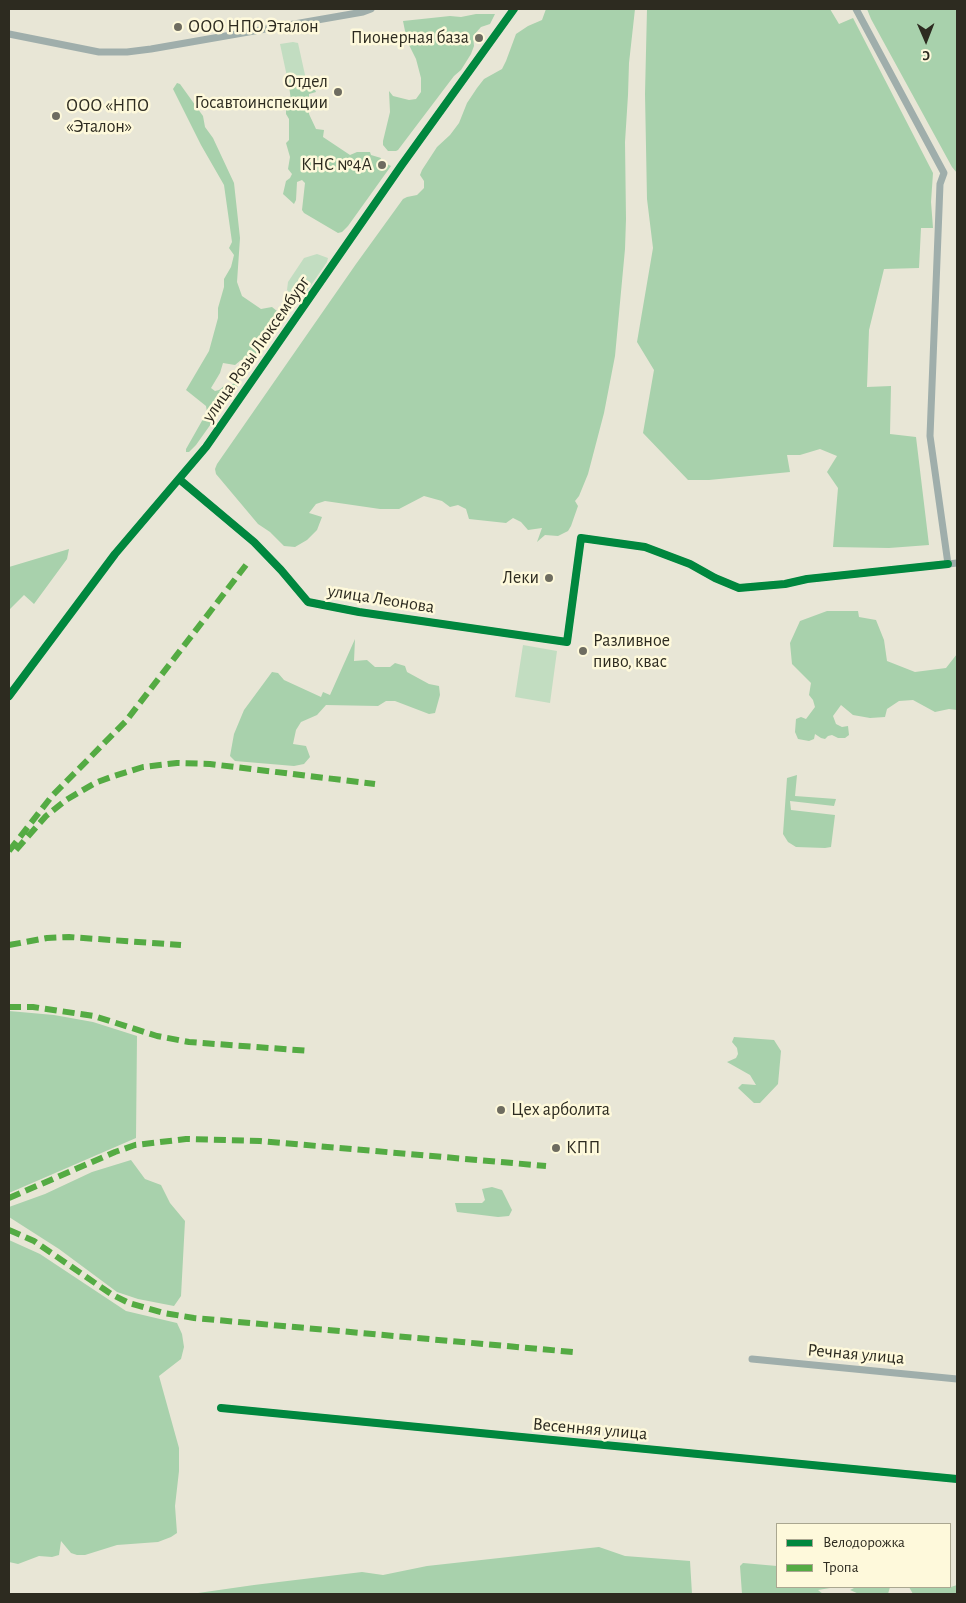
<!DOCTYPE html>
<meta charset="utf-8">
<style>
body{margin:0}
#map{position:relative;width:966px;height:1603px;overflow:hidden;background:#e8e6d6;font-family:"Alegreya Sans",sans-serif}
canvas{display:block}
.frame{position:absolute;inset:0;border:10px solid #2d2b20;pointer-events:none}
.legend{position:absolute;left:776px;top:1523px;width:175px;height:65px;box-sizing:border-box;background:#fef9db;border:1px solid #aaa790;margin:0;padding:6px 9px;list-style:none;font-size:15px;color:#2d2b20}
.legend li{display:flex;align-items:center;gap:10px;height:25px}
.legend b{width:25px;border:1px solid #aaa790}
.north{position:absolute;left:901px;top:15px;width:50px;height:50px;-webkit-text-stroke:4px #fef9db;paint-order:stroke;rotate:179deg;font-size:14px;font-weight:700;line-height:20px;text-align:center;color:#2d2b20}
.north::after{content:'';display:block;margin:auto;width:18px;height:22px;background:#2d2b20;clip-path:polygon(50% 0,100% 100%,50% 72%,0 100%)}
</style>
<div id="map">
<canvas width="966" height="1603"></canvas>
<div class="frame"></div>
<ul class="legend">
<li><b style="height:6px;background:#00873e"></b>Велодорожка</li>
<li><b style="height:6px;background:#54ab43"></b>Тропа</li>
</ul>
<div class="north">С</div>
</div>
<script>
const c = document.querySelector('canvas').getContext('2d');
c.lineJoin = 'round';
function paint(path, color) { c.fillStyle = color; c.fill(path, 'evenodd'); }
const shape = rows => new Path2D(rows.map(r => 'M' + r).join(''));
function trace(path, color, width, dash) { c.strokeStyle = color; c.lineWidth = width; c.lineCap = dash ? 'butt' : 'round'; c.setLineDash(dash || []); c.stroke(path); }
function write(font, color, halo, rows, align = 'center') {
  c.font = font + ' "Alegreya Sans",sans-serif'; c.lineWidth = 5; c.setLineDash([]); c.textBaseline = 'middle'; c.strokeStyle = halo; c.fillStyle = color; for (const [text, x, y, turn = 0] of rows) {
    c.save(); c.translate(x, y); c.rotate((+turn || 0) * Math.PI / 180); c.textAlign = isNaN(turn) ? turn : align; if (halo) c.strokeText(text, 0, 0); c.fillText(text, 0, 0); c.restore();
  }
}
const green = shape([
 [293,42,298,43,307,84,289,86,280,44],
 [317,254,328,258,327,262,303,297,299,300,296,299,287,290,288,282,304,258],
 [523,645,557,651,550,703,515,697]
]);
const forest = shape([
 [546,9,635,9,629,63,628,95,625,142,626,219,625,249,615,356,604,413,588,474,579,496,575,501,578,506,571,526,568,531,558,536,545,535,537,542,542,528,528,530,521,522,513,518,506,523,469,519,466,509,458,505,450,507,442,501,424,496,399,509,380,509,325,501,316,504,309,513,322,517,317,530,307,540,295,547,284,546,270,532,258,524,216,474,215,469,217,464,356,264,403,199,407,197,417,195,424,188,424,181,420,175,422,170,437,147,450,135,459,123,467,103,477,88,484,79,502,69,506,61,516,34,528,26,542,20],
 [647,9,830,9,839,24,853,18,933,173,931,202,933,228,921,228,919,268,884,269,869,330,867,387,891,386,890,434,916,437,929,545,889,548,833,547,838,488,827,472,837,456,820,449,800,455,787,455,790,472,709,480,688,480,643,433,654,370,637,342,653,248,647,199,645,94],
 [867,9,957,9,957,173,952,167,871,19],
 [476,14,495,14,490,24,481,27,473,36,474,46,471,54,461,70,454,76,398,150,396,151,388,151,383,145,383,141,390,112,389,91,393,96,409,100,416,99,421,92,421,78,416,59,407,41,403,21,450,16,461,17],
 [177,83,180,84,203,116,205,127,213,138,234,183,240,238,237,282,242,296,261,309,272,307,283,316,281,323,251,366,245,359,241,360,235,365,223,363,220,373,211,388,215,391,219,390,224,386,233,384,236,380,240,379,240,383,196,445,189,452,186,452,186,449,207,412,206,406,186,390,209,351,218,318,218,308,224,287,224,279,231,267,234,255,229,248,232,242,224,185,201,145,173,89],
 [305,83,308,90,315,90,316,92,309,94,309,114,316,129,324,130,323,137,350,155,357,152,370,152,371,155,381,158,378,166,383,169,387,164,391,166,348,226,342,232,338,233,304,213,302,210,305,183,302,180,297,182,296,200,294,204,283,194,286,181,290,178,292,174,288,169,290,157,286,143,289,140,289,119,286,114,286,105,291,100,289,86],
 [69,549,67,559,34,604,24,595,9,610,9,567],
 [827,611,858,611,859,617,876,620,884,640,887,661,915,672,946,668,957,654,957,710,949,709,935,712,913,700,899,701,887,709,885,717,870,718,853,715,841,705,833,716,836,724,842,727,848,726,849,735,845,738,838,738,832,735,828,736,825,739,821,738,815,734,814,739,809,741,798,739,795,732,796,719,801,717,806,719,815,707,813,700,809,695,811,683,792,664,790,643,800,621],
 [355,639,354,661,367,660,375,667,390,667,395,663,405,666,407,672,429,684,439,686,440,695,435,713,429,714,395,701,386,701,378,706,326,705,317,715,301,722,296,730,293,744,306,746,310,757,304,764,294,766,235,761,230,756,234,734,244,710,272,672,278,673,284,680,321,697,323,692,330,695],
 [797,775,795,796,836,799,834,806,790,801,791,810,835,815,831,847,825,848,796,847,788,842,783,834,787,778],
 [9,1011,54,1015,93,1022,137,1036,136,1138,9,1193],
 [734,1037,774,1040,781,1051,778,1084,760,1103,754,1103,738,1088,742,1084,756,1085,750,1075,727,1062,736,1058,738,1054,737,1048,732,1042],
 [131,1160,145,1179,161,1185,170,1203,185,1221,181,1296,174,1306,138,1299,117,1292,59,1249,9,1217,9,1207,45,1194,92,1172],
 [492,1187,502,1190,512,1210,509,1216,498,1217,457,1212,455,1203,482,1203,485,1200,482,1189],
 [9,1240,40,1254,126,1311,177,1323,182,1334,184,1347,181,1359,159,1376,179,1448,179,1471,175,1506,177,1533,171,1537,158,1542,117,1545,85,1555,77,1555,71,1553,61,1541,59,1555,52,1557,39,1556,18,1564,9,1562],
 [599,1547,625,1556,690,1561,692,1594,191,1594,254,1585,362,1572,383,1575,427,1566],
 [743,1563,777,1566,777,1587,836,1587,818,1590,823,1594,742,1594,740,1566],
 [957,1585,957,1594,913,1594,909,1587,944,1587,948,1588],
 [856,1587,890,1587,888,1594,859,1594,850,1590]
]);
const minor = shape([
 [856,9,944,173,940,184,930,436,948,564,957,563],
 [9,34,99,52,127,52,151,49,363,12,371,9],
 [179,479,254,542,281,570,308,602,359,612,567,642,581,538,645,547,690,564,715,578,739,588,785,584,807,579,948,564],
 [9,696,115,554,206,447,401,166,514,9],
 [752,1359,957,1379],
 [221,1408,957,1479]
]);
const quiet = shape([
 [16,850,46,816,66,800,95,783,111,777,143,767,177,763,210,764,375,784],
 [9,851,52,796,126,721,246,565],
 [9,945,47,938,69,937,181,945],
 [9,1007,33,1007,94,1016,157,1036,189,1042,310,1051],
 [9,1198,115,1152,135,1145,186,1139,260,1141,546,1166],
 [9,1230,34,1241,111,1294,129,1303,164,1313,194,1318,573,1352]
]);
const cycleway = shape([
 [179,479,254,542,281,570,308,602,359,612,567,642,581,538,645,547,690,564,715,578,739,588,785,584,807,579,948,564],
 [9,696,115,554,206,447,401,166,514,9],
 [221,1408,957,1479]
]);
const markers = [
 [178,27,5,"#6e6c60"],
 [479,38,5,"#6e6c60"],
 [338,92,5,"#6e6c60"],
 [56,116,5,"#6e6c60"],
 [382,165,5,"#6e6c60"],
 [549,578,5,"#6e6c60"],
 [583,651,5,"#6e6c60"],
 [501,1110,5,"#6e6c60"],
 [556,1148,5,"#6e6c60"]
];
const poiNames = [
 ["ООО НПО Эталон",188,27],
 ["Пионерная база",469,38,"right"],
 ["Отдел",328,82,"right"],
 ["Госавтоинспекции",328,103,"right"],
 ["ООО «НПО",66,106],
 ["«Эталон»",66,127],
 ["КНС №4А",372,165,"right"],
 ["Леки",539,578,"right"],
 ["Разливное",593,641],
 ["пиво, квас",593,662],
 ["Цех арболита",511,1110],
 ["КПП",566,1148]
];
const streetNames = [
 ["улица Розы Люксембург",256,349,-55],
 ["улица Леонова",381,599,9],
 ["Речная улица",856,1354,5],
 ["Весенняя улица",590,1429,5]
];
paint(green, '#c2ddc1');
paint(forest, '#a8d1ac');
trace(minor, '#9faeab', 7);
trace(quiet, '#54ab43', 6, [12, 6]);
trace(cycleway, '#00873e', 8);
for (const [x, y, r, color] of markers) { const dot = new Path2D(); dot.arc(x, y, r, 0, 2 * Math.PI); c.fillStyle = color; c.fill(dot); trace(dot, '#fef9db', 2); }
write('18px', '#2d2b20', '#fef9db', poiNames, 'left');
write('18px', '#2d2b20', '#fef9db', streetNames);
</script>
